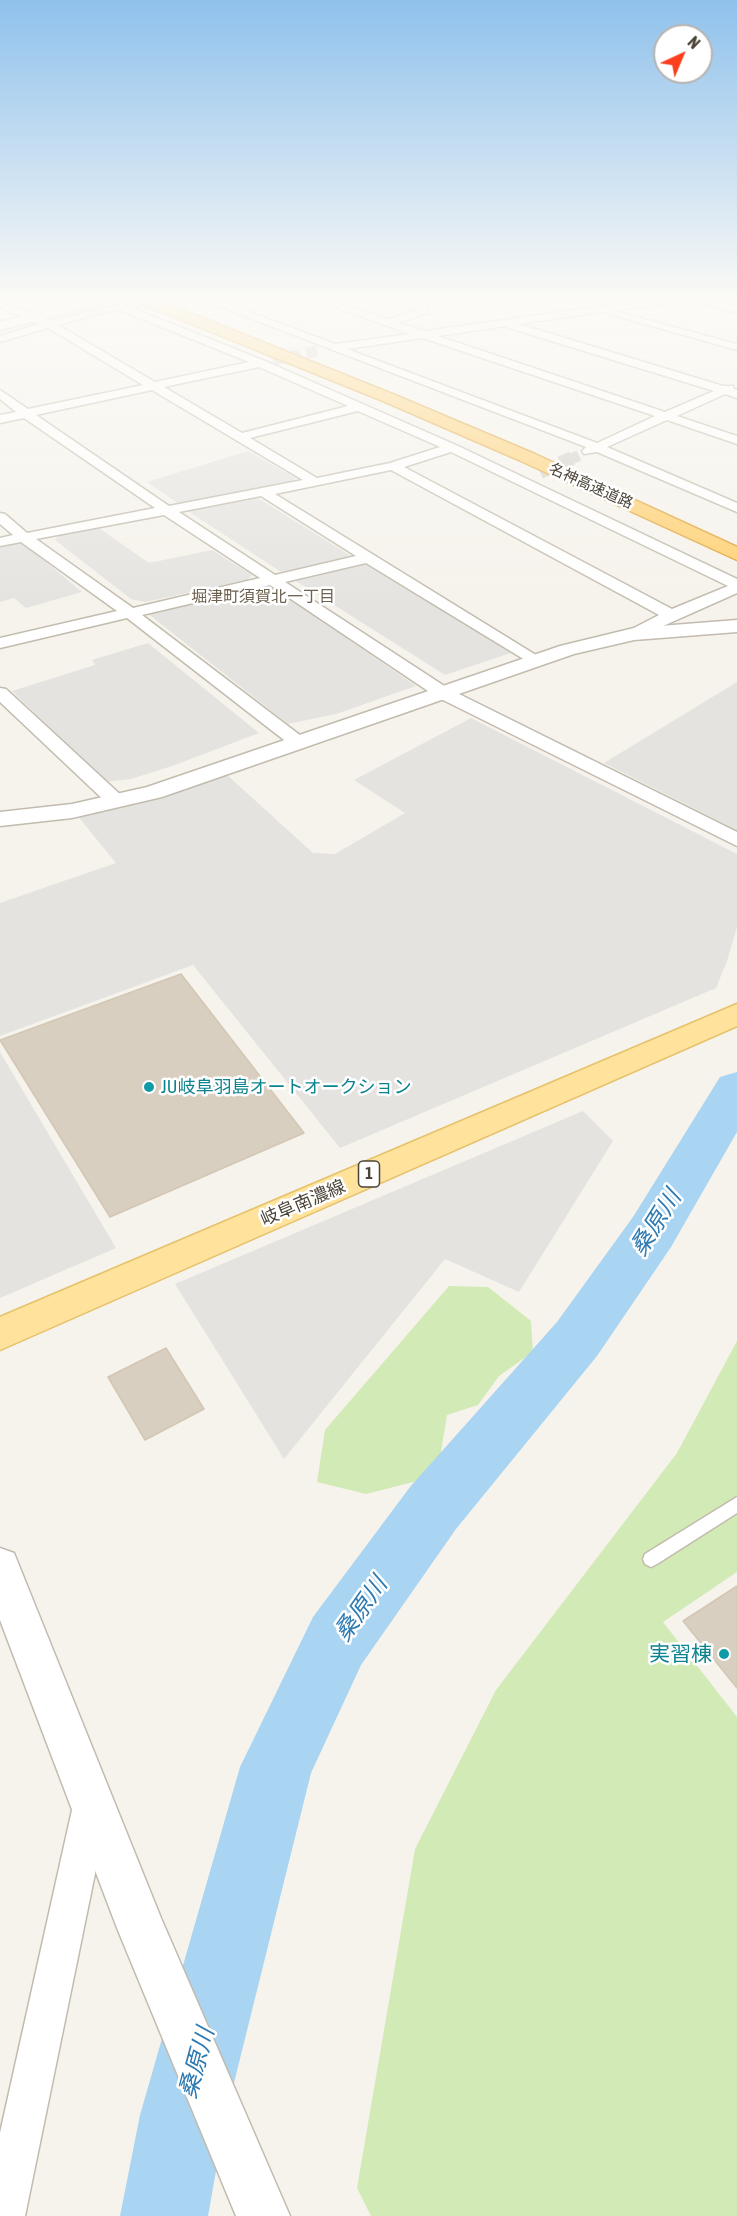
<!DOCTYPE html>
<meta charset="utf-8">
<style>
body{margin:0}
#map{position:relative;width:737px;height:2216px;overflow:hidden;background:#f6f3ec;font-family:"Asap Condensed",sans-serif}
canvas{display:block}
.north{position:absolute;left:653px;top:24px;width:60px;height:60px;box-sizing:border-box;background:#fff;border:2px solid #b7b4b0;border-radius:50%;rotate:44deg;font-size:16px;font-weight:700;line-height:24px;text-align:center;color:#4b4439}
.north::after{content:'';display:block;margin:auto;width:21px;height:27px;background:#fc3f1d;clip-path:polygon(50% 0,100% 100%,50% 72%,0 100%)}
</style>
<div id="map">
<canvas width="737" height="2216"></canvas>
<div class="north">N</div>
</div>
<script>
const c = document.querySelector('canvas').getContext('2d');
c.lineJoin = 'round';
function paint(path, color) { c.fillStyle = color; c.fill(path, 'evenodd'); }
const shape = rows => new Path2D(rows.map(r => 'M' + r).join(''));
function trace(path, color, width, dash) { c.strokeStyle = color; c.lineWidth = width; c.lineCap = dash ? 'butt' : 'round'; c.setLineDash(dash || []); c.stroke(path); }
function write(font, color, halo, rows, align = 'center') {
  c.font = font + ' "Asap Condensed","Noto Sans JP",sans-serif'; c.lineWidth = 5; c.setLineDash([]); c.textBaseline = 'middle'; c.strokeStyle = halo; c.fillStyle = color; for (const [text, x, y, turn = 0] of rows) {
    c.save(); c.translate(x, y); c.rotate((+turn || 0) * Math.PI / 180); c.textAlign = isNaN(turn) ? turn : align; if (halo) c.strokeText(text, 0, 0); c.fillText(text, 0, 0); c.restore();
  }
}
const green = shape([
 [449,1286,488,1287,531,1321,533,1352,499,1376,478,1405,447,1415,437,1476,366,1494,317,1482,325,1430],
 [737,1341,737,1572,663,1622,737,1717,737,2216,371,2216,357,2188,415,1849,496,1690,677,1453]
]);
const parking = shape([
 [248,451,296,478,291,482,179,504,147,482],
 [258,498,351,556,281,572,188,511],
 [99,528,149,563,212,550,252,575,247,580,145,602,131,599,55,540,60,534],
 [22,542,82,592,26,608,14,598,0,602,0,546],
 [367,564,511,653,445,675,296,581],
 [270,585,416,686,336,714,288,724,147,613],
 [148,643,259,733,175,765,131,779,105,782,12,691,95,665,92,660],
 [737,682,737,830,604,763],
 [471,718,737,854,737,927,727,961,716,988,340,1148,193,965,0,1036,0,903,116,863,76,814,226,774,313,853,335,854,405,813,354,780],
 [0,1052,116,1248,0,1298],
 [583,1111,613,1141,519,1292,445,1259,284,1459,175,1284]
]);
const river = shape([
 [737,1072,737,1132,671,1247,597,1356,456,1529,361,1665,311,1773,226,2115,208,2216,120,2216,140,2115,240,1767,313,1617,410,1487,557,1322,633,1217,720,1077,737,1072]
]);
const building = shape([
 [181,974,304,1133,110,1217,0,1040,181,974],
 [166,1348,204,1409,145,1440,108,1377,166,1348],
 [737,1586,737,1688,683,1621,737,1586]
]);
const minorTunnelFar1 = shape([
 [273,360,321,350],
 [569,460,582,454]
]);
const minorTunnel = shape([
 [540,472,572,458]
]);
const service = shape([
 [737,1497,737,1513,657,1564,651,1567,645,1564,643,1559,645,1554,737,1497]
]);
const minor = shape([
 [74,299,91,299,38,315,50,321,122,304,265,361,456,445,737,579,737,593,634,639,626,634,628,631,659,615,391,470,275,494,544,660,536,665,530,663,366,563,285,582,449,689,737,832,737,846,437,697,270,585,142,615,305,739,308,743,305,747,299,748,293,747,127,618,0,648,0,638,117,611,21,542,0,546,0,538,13,535,0,524,0,513,5,514,27,533,155,508,24,418,0,423,0,415,16,412,0,399,0,390,28,409,143,385,48,328,0,342,0,336,39,324,0,307,0,300,29,312,74,299],
 [117,309,249,362,155,382,58,325,117,309],
 [259,367,348,406,242,433,164,387,259,367],
 [152,390,303,480,169,506,36,415,152,390],
 [358,411,440,447,390,463,317,478,250,438,358,411],
 [451,452,728,586,672,609,404,467,451,452],
 [261,496,356,556,275,575,179,512,261,496],
 [164,515,260,578,133,608,36,539,164,515],
 [200,299,215,299,335,344,410,334,313,299,328,299,388,319,416,310,403,299,415,299,428,309,428,313,398,323,425,331,653,299,680,299,675,302,614,311,737,344,737,350,602,312,519,324,723,386,733,386,734,389,737,390,737,398,725,394,677,416,737,436,737,444,667,420,607,447,737,503,737,512,597,452,584,454,582,451,586,447,200,299],
 [506,326,506,327,714,391,665,412,438,336,506,326],
 [423,338,655,416,597,443,347,349,423,338],
 [690,299,707,299,737,307,737,313,690,299],
 [0,688,6,689,123,797,125,801,123,805,109,805,0,702,0,688],
 [90,1792,103,1797,108,1810,25,2216,0,2216,0,2133,72,1810,77,1797,90,1792]
]);
const tertiary = shape([
 [90,299,111,299,109,302,0,330,0,322,90,299],
 [737,620,737,632,634,640,574,654,162,797,72,818,0,826,0,812,72,804,147,787,560,646,634,628,737,620],
 [0,1548,14,1553,161,1918,290,2216,236,2216,117,1928,0,1620,0,1548]
]);
const primary = shape([
 [737,1004,737,1026,0,1350,0,1317,737,1004]
]);
const motorway = shape([
 [135,299,155,299,395,395,535,454,737,547,737,560,523,462,383,401,137,302,135,299]
]);
const markers = [
 [149,1087,6,"#0f9aa8"],
 [724,1654,6,"#0f9aa8"]
];
const farStreetnames = [
 ["名神高速道路",591,486,24]
];
const farNeighbourhoodnames = [
 ["堀津町須賀北一丁目",263,597]
];
const shields = [
 [369,1174,21]
];
const shieldNames = [
 ["1",369,1174]
];
const cultureNames = [
 ["JU岐阜羽島オートオークション",161,1087]
];
const streetNames = [
 ["岐阜南濃線",303,1203,-23]
];
const nearCulturenames = [
 ["実習棟",712,1654]
];
const nearWaternames = [
 ["桑原川",656,1223,-58],
 ["桑原川",361,1609,-55],
 ["桑原川",197,2063,-75]
];
paint(green, '#d2eab5');
paint(parking, '#e5e3e0');
paint(river, '#a9d4f2');
paint(building, '#d8cfc1');
trace(building, '#d3c7b4', 1.5);
trace(minorTunnelFar1, '#d4d0c8', 11, [11, 6]);
trace(minorTunnel, '#d4d0c8', 14, [14, 8]);
trace(service, '#c2bbae', 3);
trace(minor, '#c2bbae', 3);
trace(tertiary, '#c2bbae', 3);
trace(primary, '#e6c16a', 3);
trace(motorway, '#e0a43c', 3);
paint(service, '#fff');
paint(minor, '#fff');
paint(tertiary, '#fff');
paint(primary, '#ffe39c');
paint(motorway, '#ffcf6e');
const sky = c.createLinearGradient(0, 0, 0, 609);
sky.addColorStop(0, '#8fc1ec');
sky.addColorStop(0.49, '#fbfaf6');
sky.addColorStop(1, '#fbfaf600');
c.fillStyle = sky;
c.fillRect(0, 0, 737, 609);
for (const [x, y, r, color] of markers) { const dot = new Path2D(); dot.arc(x, y, r, 0, 2 * Math.PI); c.fillStyle = color; c.fill(dot); trace(dot, '#fff', 2); }
write('15px', '#4b4439', '#fff', farStreetnames);
write('16px', '#6e6250', '#fff', farNeighbourhoodnames);
for (const [x, y, w] of shields) { const box = new Path2D(); box.roundRect(x - w / 2, y - 13, w, 26, 4.5); c.fillStyle = '#fff'; c.fill(box); trace(box, '#4b4439', 1.5); }
write('bold 16px', '#4b4439', null, shieldNames);
write('18px', '#0d838f', '#fff', cultureNames, 'left');
write('18px', '#4b4439', '#fff', streetNames);
write('21px', '#0d838f', '#fff', nearCulturenames, 'right');
write('italic 24px', '#2e7ab2', '#fff', nearWaternames);
</script>
